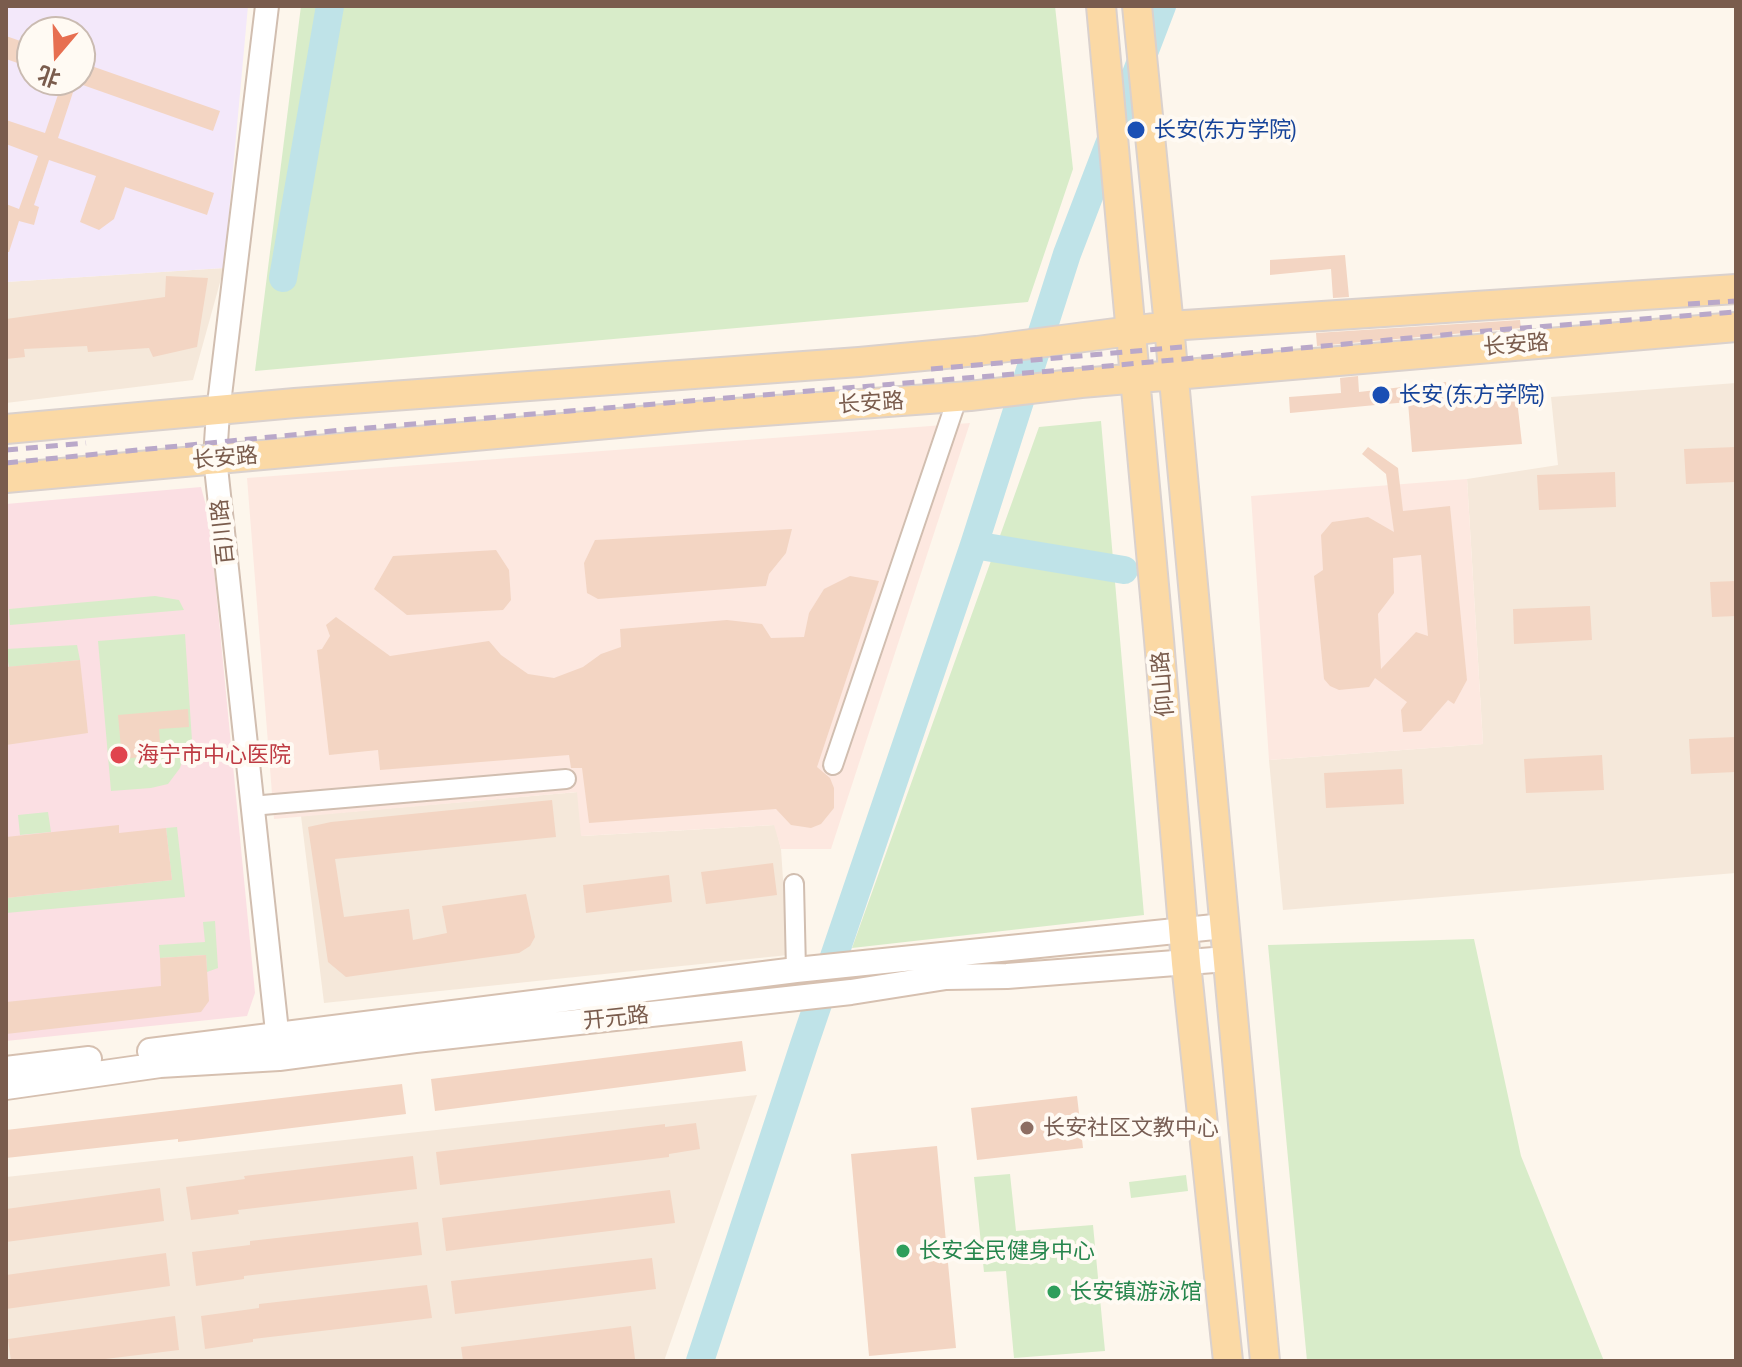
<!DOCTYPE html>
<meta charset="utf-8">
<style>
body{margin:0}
#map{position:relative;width:1742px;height:1367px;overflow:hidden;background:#fdf6ec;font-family:"Asap Condensed","Noto Sans SC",sans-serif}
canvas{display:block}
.frame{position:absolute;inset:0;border:8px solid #7a5c4d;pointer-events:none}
.north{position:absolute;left:16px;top:16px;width:80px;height:80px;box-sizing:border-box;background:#fffaf3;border:2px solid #cabbb1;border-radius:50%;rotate:199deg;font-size:22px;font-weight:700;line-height:32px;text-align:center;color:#7a5c4d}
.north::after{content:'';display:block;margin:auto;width:28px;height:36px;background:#e76f51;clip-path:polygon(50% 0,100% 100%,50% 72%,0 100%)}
</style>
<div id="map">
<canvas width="1742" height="1367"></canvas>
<div class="frame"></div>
<div class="north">北</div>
</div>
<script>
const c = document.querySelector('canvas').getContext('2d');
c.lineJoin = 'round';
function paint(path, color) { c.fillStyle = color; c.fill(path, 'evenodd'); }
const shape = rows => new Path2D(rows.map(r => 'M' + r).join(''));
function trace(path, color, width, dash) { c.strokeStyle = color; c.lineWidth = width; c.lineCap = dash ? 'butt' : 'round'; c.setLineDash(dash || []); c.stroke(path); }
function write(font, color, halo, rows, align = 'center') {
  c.font = font + ' "Asap Condensed","Noto Sans SC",sans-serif'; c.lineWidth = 8; c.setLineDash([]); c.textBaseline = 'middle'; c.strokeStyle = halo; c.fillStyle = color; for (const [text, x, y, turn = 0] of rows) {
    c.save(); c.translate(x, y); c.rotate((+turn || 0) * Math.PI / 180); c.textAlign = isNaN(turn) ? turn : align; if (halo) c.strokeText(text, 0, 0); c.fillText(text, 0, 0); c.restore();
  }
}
const residential = shape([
 [224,268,193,380,6,403,6,282],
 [1736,383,1736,873,1283,910,1269,760,1483,744,1467,479,1558,465,1551,397],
 [578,792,582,836,775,825,781,849,788,955,324,1003,301,816],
 [757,1095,664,1361,6,1361,6,1177]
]);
const commercial = shape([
 [970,423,831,849,781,849,774,825,581,836,577,792,274,819,247,478],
 [1467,479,1483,744,1269,760,1251,496]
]);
const education = shape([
 [6,6,248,6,224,268,6,282],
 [32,32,80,32,80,80,32,80]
]);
const medical = shape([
 [201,487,209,517,255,993,247,1016,6,1041,6,504]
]);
const green = shape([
 [301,6,1055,6,1073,169,1028,302,255,371],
 [1101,421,1144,915,852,948,1039,427],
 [155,596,179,600,184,610,10,625,9,609],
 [185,634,193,756,183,758,180,768,168,784,151,788,111,791,98,641],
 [77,645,80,660,9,667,6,649],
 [48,812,51,832,20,835,18,815],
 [177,827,185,897,6,913,6,898,172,880,166,828],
 [215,921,218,968,207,972,206,955,160,958,159,945,205,942,203,922],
 [1474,939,1521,1156,1604,1361,1307,1361,1268,945],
 [1010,1174,1016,1231,1093,1225,1105,1351,1014,1358,1006,1271,984,1272,974,1177],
 [1186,1175,1188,1191,1131,1198,1129,1182]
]);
const river = shape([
 [283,278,330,6],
 [974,545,1124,570],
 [700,1361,804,1045,974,545,1067,254,1162,6]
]);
const building = shape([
 [6,36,32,45,32,68,6,59],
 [80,62,220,111,213,131,80,84],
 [63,80,77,80,58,138,214,193,207,215,125,187,114,219,99,230,80,222,96,176,49,160,34,205,39,207,34,225,19,221,9,252,6,252,6,204,19,209,38,156,6,144,6,120,45,133],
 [1345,255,1349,297,1333,298,1331,269,1270,275,1270,260],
 [166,276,208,278,197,347,153,357,149,348,88,352,87,346,24,349,25,357,6,359,6,319,165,297],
 [1520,320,1521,328,1317,346,1316,333],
 [1358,376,1359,392,1446,382,1448,398,1516,391,1522,444,1412,452,1408,402,1290,413,1289,397,1341,393,1340,378],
 [1368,447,1398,468,1403,511,1450,506,1467,680,1454,704,1448,700,1421,731,1403,732,1401,710,1407,702,1375,678,1369,687,1339,690,1330,686,1324,679,1314,576,1323,570,1321,535,1332,522,1368,517,1394,532,1386,474,1362,454],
 [1421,555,1428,636,1416,632,1381,669,1378,614,1394,593,1393,558],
 [1736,447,1736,482,1686,484,1684,449],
 [1615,472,1616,507,1539,510,1537,475],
 [792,529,786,553,769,574,766,586,598,599,587,593,584,563,595,540],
 [496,550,509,570,511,600,503,610,407,615,374,589,393,556],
 [850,576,879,581,817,767,830,778,834,788,834,808,821,824,811,828,791,825,776,809,589,823,582,768,571,768,569,755,380,770,378,750,329,755,317,650,322,649,330,636,326,625,336,617,390,656,489,641,501,655,528,674,554,678,583,667,601,654,621,647,620,629,727,620,762,624,771,638,804,637,809,613,824,589],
 [1736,581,1736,616,1712,617,1710,582],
 [1590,606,1592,640,1514,644,1513,609],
 [80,660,88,733,6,745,6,667],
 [188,709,189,727,159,729,161,755,122,759,118,715],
 [1736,737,1736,772,1691,774,1689,739],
 [1602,755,1604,790,1526,793,1524,759],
 [1402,769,1404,804,1326,808,1324,773],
 [552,800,556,837,335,859,344,917,409,909,413,940,447,933,442,906,526,894,535,937,530,946,519,953,346,977,328,962,308,827,331,822],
 [119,825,119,833,166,828,172,880,6,898,6,837],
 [773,863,777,895,706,904,701,872],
 [669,875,672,902,586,913,583,885],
 [206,955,209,1001,201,1012,6,1034,6,1002,161,986,160,958],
 [742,1041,746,1071,435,1111,431,1079],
 [402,1084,406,1114,178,1142,178,1139,6,1158,6,1130],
 [1077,1096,1083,1148,977,1160,971,1108],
 [696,1123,700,1149,669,1154,669,1157,440,1185,436,1152,665,1124,665,1127],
 [937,1146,956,1348,869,1356,851,1154],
 [413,1156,417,1189,238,1210,239,1214,191,1220,186,1187,245,1179,244,1176],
 [160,1188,164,1221,6,1242,6,1209],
 [670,1190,675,1223,446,1251,442,1218],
 [418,1222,422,1255,244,1276,244,1279,196,1286,192,1252,250,1245,250,1241],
 [166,1253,170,1286,6,1309,6,1275],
 [652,1258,656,1289,455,1314,451,1281],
 [427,1285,432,1318,253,1339,253,1342,205,1349,201,1316,259,1308,259,1304],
 [175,1316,179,1350,89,1361,11,1361,8,1339],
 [631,1326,635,1359,463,1361,461,1347]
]);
const minor = shape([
 [833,765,958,396],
 [251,806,566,779],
 [794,884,796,970]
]);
const tertiary = shape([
 [267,6,218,412,215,458,279,1050]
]);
const secondary = shape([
 [150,1051,796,970,1224,926],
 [6,1069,89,1059],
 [6,1087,160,1065,279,1058,415,1040,851,992,946,977,1007,976,1227,959]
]);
const primary = shape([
 [1101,6,1159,640,1186,963,1228,1361],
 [1137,6,1169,326,1265,1361],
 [6,429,295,403,859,362,977,351,1169,326,1736,289],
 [6,478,708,415,970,396,1081,383,1736,327]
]);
const rail = shape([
 [1688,304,1736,301],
 [931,369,1182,347],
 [6,450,86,443],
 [6,463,342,430,1086,368,1496,330,1736,312]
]);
const markers = [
 [1136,130,10,"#1a4fb4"],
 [1381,395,10,"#1a4fb4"],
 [119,755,10,"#e0444e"],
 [1027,1128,8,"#8d6e63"],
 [903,1251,8,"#2e9e5b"],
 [1054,1292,8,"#2e9e5b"]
];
const transitNames = [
 ["长安(东方学院)",1154,130],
 ["长安 (东方学院)",1399,395]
];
const streetNames = [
 ["长安路",1516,345,-5],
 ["长安路",871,403,-4],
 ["长安路",225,458,-5],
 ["百川路",223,532,-96],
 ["仰山路",1163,684,-95],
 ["开元路",616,1018,-6]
];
const healthNames = [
 ["海宁市中心医院",137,755]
];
const educationNames = [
 ["长安社区文教中心",1043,1128]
];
const leisureNames = [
 ["长安全民健身中心",919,1251],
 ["长安镇游泳馆",1070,1292]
];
paint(residential, '#f5e8da');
paint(commercial, '#fde8e0');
paint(education, '#f3e8fa');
paint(medical, '#fbdfe3');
paint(green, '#d8ecc9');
trace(river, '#bfe3e8', 28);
paint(building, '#f3d5c3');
trace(minor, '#d1beb0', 22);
trace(tertiary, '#d1beb0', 26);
trace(secondary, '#d6c0b0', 28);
trace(primary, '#dad1cd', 32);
trace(minor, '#fff', 18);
trace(tertiary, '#fff', 22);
trace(secondary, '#fff', 24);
trace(primary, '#fbd9a5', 28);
trace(rail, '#b9a8c9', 5, [12, 8]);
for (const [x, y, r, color] of markers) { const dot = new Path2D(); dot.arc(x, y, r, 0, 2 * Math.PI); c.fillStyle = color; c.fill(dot); trace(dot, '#fffaf3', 3); }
write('22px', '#164399', '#fffaf3', transitNames, 'left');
write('22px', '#7a5c4d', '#fffaf3', streetNames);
write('22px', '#be3a42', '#fffaf3', healthNames, 'left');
write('22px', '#785e54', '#fffaf3', educationNames, 'left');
write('22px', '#27864d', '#fffaf3', leisureNames, 'left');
</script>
